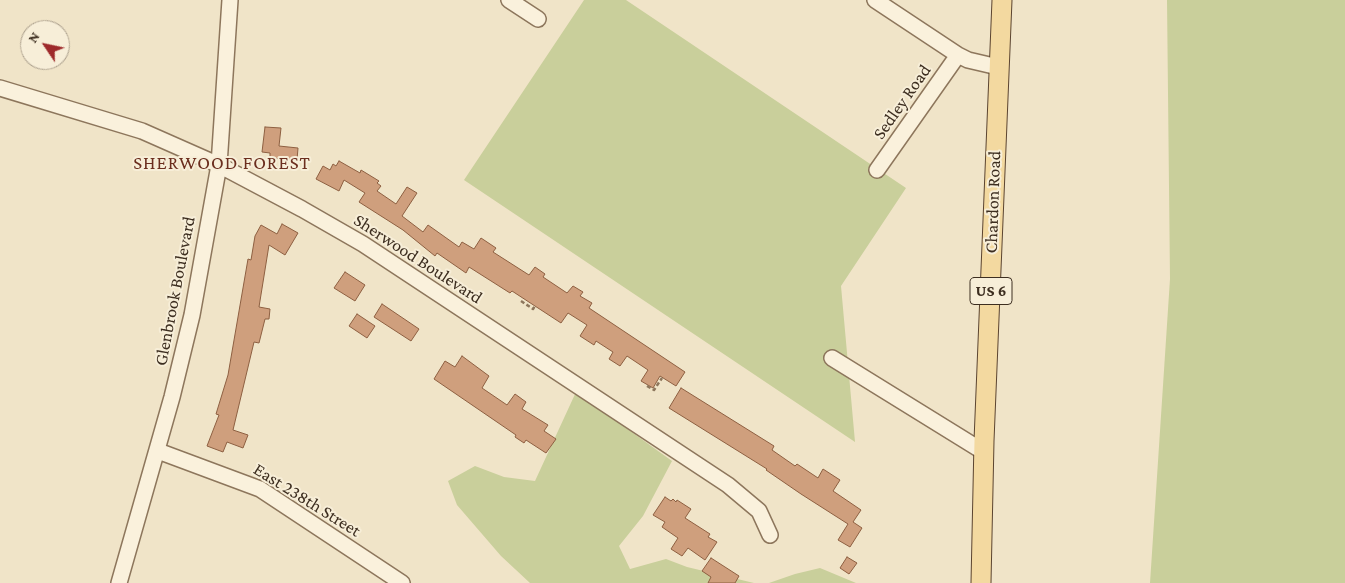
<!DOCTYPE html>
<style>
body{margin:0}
#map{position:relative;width:1345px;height:583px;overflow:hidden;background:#f0e4c8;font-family:"Crimson Pro",serif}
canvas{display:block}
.north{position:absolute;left:20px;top:20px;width:50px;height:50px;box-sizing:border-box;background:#f7eed8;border:1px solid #ada18e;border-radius:50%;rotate:304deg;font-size:14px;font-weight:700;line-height:20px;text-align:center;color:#3d2e20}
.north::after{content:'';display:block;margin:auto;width:18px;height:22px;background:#9e2a2b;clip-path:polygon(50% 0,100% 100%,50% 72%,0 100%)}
</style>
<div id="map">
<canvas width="1345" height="583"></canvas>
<div class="north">N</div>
</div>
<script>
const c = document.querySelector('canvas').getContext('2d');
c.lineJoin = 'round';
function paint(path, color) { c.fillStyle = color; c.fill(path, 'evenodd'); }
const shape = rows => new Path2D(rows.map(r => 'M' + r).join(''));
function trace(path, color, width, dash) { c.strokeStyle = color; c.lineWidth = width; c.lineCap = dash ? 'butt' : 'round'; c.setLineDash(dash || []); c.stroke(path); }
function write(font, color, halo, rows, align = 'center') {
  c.font = font + ' "Crimson Pro",serif'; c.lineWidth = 4; c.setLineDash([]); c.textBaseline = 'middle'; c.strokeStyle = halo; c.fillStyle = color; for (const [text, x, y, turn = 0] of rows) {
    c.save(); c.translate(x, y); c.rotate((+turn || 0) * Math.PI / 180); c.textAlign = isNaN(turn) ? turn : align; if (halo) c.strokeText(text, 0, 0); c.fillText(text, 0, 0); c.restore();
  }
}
const green = shape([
 [584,0,626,0,906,188,841,286,855,442,464,180],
 [1167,0,1345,0,1345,583,1150,583,1170,279],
 [576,392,672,461,643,516,619,546,630,569,666,559,687,567,754,583,530,583,501,556,457,505,448,481,475,466,504,477,535,481],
 [820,568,856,583,769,583,795,574]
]);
const building = shape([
 [265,127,281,128,279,146,298,148,297,160,270,158,270,153,262,152,265,127],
 [339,161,360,173,361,170,379,181,377,183,381,186,377,191,396,204,407,187,417,193,402,216,423,232,428,225,459,247,462,242,474,249,481,238,496,248,493,252,529,275,535,267,545,274,543,277,567,293,573,286,583,292,580,296,592,303,589,308,685,372,676,386,660,376,653,388,641,381,648,370,627,356,620,366,609,359,613,352,596,341,594,345,580,336,587,325,568,313,561,323,512,291,510,293,469,267,466,273,437,253,435,256,403,230,359,202,365,193,344,180,339,191,316,179,323,166,330,170,333,164,336,166,339,161],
 [282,224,298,233,285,255,269,245,259,307,270,309,269,319,265,319,259,343,254,342,233,430,248,435,243,448,227,442,223,452,207,446,219,415,216,414,228,375,248,259,251,260,255,236,261,225,277,234,282,224],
 [345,272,365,285,355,301,334,288,345,272],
 [382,304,419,329,411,341,374,317,382,304],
 [357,314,375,326,367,338,349,326,357,314],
 [462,356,489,376,482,388,507,405,515,394,526,402,522,409,548,425,544,431,556,439,546,453,526,440,524,443,515,437,516,435,434,379,445,361,455,367,462,356],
 [681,388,774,446,772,450,795,466,797,464,818,478,823,469,840,480,833,491,861,510,853,522,862,528,850,547,838,540,848,524,801,494,766,470,767,469,669,408,681,388],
 [665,497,671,501,673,499,676,502,677,500,691,509,685,518,710,534,708,537,717,542,705,560,688,548,682,556,671,549,678,538,662,527,665,522,653,515,665,497],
 [847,557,857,563,849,574,840,568,847,557],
 [711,558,739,576,735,583,708,583,711,577,702,571,711,558]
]);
const path = shape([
 [521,301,533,309,535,306],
 [647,386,654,390,662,378]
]);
const minor = shape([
 [509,0,538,19],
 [875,0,958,55,968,60,998,67],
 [0,88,142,131,219,165,302,209,363,244,728,485,759,511,770,535],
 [877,170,958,55],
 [832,358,984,452],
 [158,451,260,489,402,583],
 [119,583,172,397,192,315,219,165,230,0]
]);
const major = shape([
 [981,583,984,441,1002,0]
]);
const shields = [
 [991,291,42]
];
const shieldNames = [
 ["US 6",991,291]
];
const streetNames = [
 ["Sedley Road",902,102,-55],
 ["Chardon Road",993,202,-88],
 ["Sherwood Boulevard",418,259,33],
 ["Glenbrook Boulevard",175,291,-79],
 ["East 238th Street",307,500,32]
];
const neighbourhoodNames = [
 ["SHERWOOD FOREST",222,163]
];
paint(green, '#c9cf9b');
paint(building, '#cf9f7d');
trace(building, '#8d5f41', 1);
trace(minor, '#8d765c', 18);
trace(major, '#5b4430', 21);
trace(path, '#8d765c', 2.5, [4, 2.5]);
trace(minor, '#faf1dc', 15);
trace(major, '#f3d9a0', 19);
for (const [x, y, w] of shields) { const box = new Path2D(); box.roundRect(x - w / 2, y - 13.5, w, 27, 4); c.fillStyle = '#f7eed8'; c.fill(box); trace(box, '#3d2e20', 1); }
write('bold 16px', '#3d2e20', null, shieldNames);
write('18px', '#3d2e20', '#f7eed8', streetNames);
c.letterSpacing = '1px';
write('19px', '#6b2e1e', '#f7eed8', neighbourhoodNames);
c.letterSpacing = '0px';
</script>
